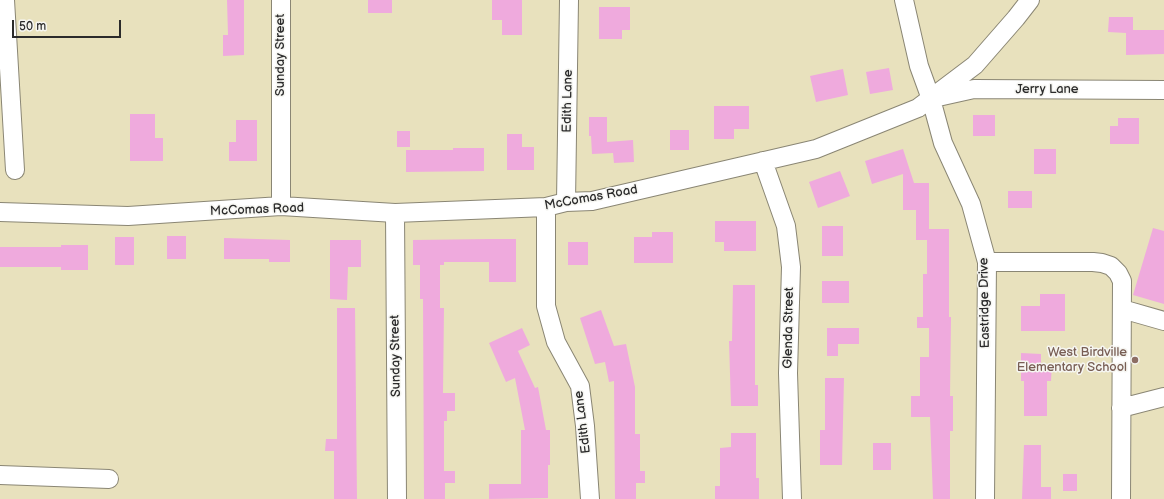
<!DOCTYPE html>
<style>
body{margin:0}
#map{position:relative;width:1164px;height:499px;overflow:hidden;background:#e8e1bd;font-family:"Balsamiq Sans",sans-serif}
canvas{display:block}
.scale{position:absolute;left:12px;top:20px;width:109px;height:18px;box-sizing:border-box;border:2px solid #2b2b2b;border-top:0;padding-left:5px;font-size:12px;line-height:14px;white-space:nowrap;color:#2b2b2b;-webkit-text-stroke:3px #f6f6f2;paint-order:stroke}
</style>
<div id="map">
<canvas width="1164" height="499"></canvas>
<div class="scale">50 m</div>
</div>
<script>
const c = document.querySelector('canvas').getContext('2d');
c.lineJoin = 'round';
function paint(path, color) { c.fillStyle = color; c.fill(path, 'evenodd'); }
const shape = rows => new Path2D(rows.map(r => 'M' + r).join(''));
function trace(path, color, width, dash) { c.strokeStyle = color; c.lineWidth = width; c.lineCap = dash ? 'butt' : 'round'; c.setLineDash(dash || []); c.stroke(path); }
function write(font, color, halo, rows, align = 'center') {
  c.font = font + ' "Balsamiq Sans",sans-serif'; c.lineWidth = 3; c.setLineDash([]); c.textBaseline = 'middle'; c.strokeStyle = halo; c.fillStyle = color; for (const [text, x, y, turn = 0] of rows) {
    c.save(); c.translate(x, y); c.rotate((+turn || 0) * Math.PI / 180); c.textAlign = isNaN(turn) ? turn : align; if (halo) c.strokeText(text, 0, 0); c.fillText(text, 0, 0); c.restore();
  }
}
const building = shape([
 [227,0,244,0,244,55,223,56,223,35,228,35],
 [368,0,392,0,392,13,368,13],
 [492,0,522,0,522,35,502,35,502,20,492,20],
 [599,7,630,7,630,30,622,30,622,39,599,39],
 [1109,17,1133,17,1133,30,1164,30,1164,54,1126,55,1126,33,1108,32],
 [889,68,893,90,870,94,866,72],
 [843,69,848,95,816,102,810,76],
 [714,106,749,106,749,129,734,129,734,139,714,139],
 [130,114,155,114,155,138,163,138,163,161,130,161],
 [973,115,995,115,995,136,973,136],
 [589,117,607,117,607,142,633,140,634,162,614,163,613,153,592,154,591,136,589,136],
 [1118,118,1139,118,1139,144,1110,144,1110,126,1118,126],
 [236,120,257,120,257,161,229,161,229,142,236,142],
 [670,130,689,130,689,150,670,150],
 [397,131,410,131,410,147,397,147],
 [507,134,522,134,522,147,534,147,534,170,507,170],
 [453,148,484,148,484,171,406,172,406,150,453,150],
 [903,149,914,183,929,183,929,229,949,229,949,317,951,317,950,396,953,396,953,431,950,431,950,499,933,499,930,417,911,417,911,396,920,396,920,357,929,357,929,328,917,328,917,317,923,317,923,274,927,274,927,240,916,240,916,210,903,210,903,174,872,184,865,161],
 [1034,149,1056,149,1056,174,1034,174],
 [840,171,850,196,818,208,809,182],
 [1008,191,1032,191,1032,208,1008,208],
 [715,221,756,221,756,251,724,251,724,242,715,242],
 [822,226,843,226,843,256,822,256],
 [1153,228,1164,231,1164,304,1133,295],
 [652,232,673,232,673,263,634,263,634,237,652,237],
 [167,236,186,236,186,259,167,259],
 [115,237,134,237,134,265,115,265],
 [224,238,290,240,290,262,269,262,269,259,224,259],
 [489,239,516,239,516,282,489,282,489,262,444,262,444,265,440,265,440,308,444,308,443,393,455,393,455,411,447,411,447,421,444,421,444,471,455,471,455,483,445,483,445,499,424,499,423,299,420,299,420,265,413,265,413,240],
 [330,240,361,240,361,267,348,267,347,300,330,299],
 [568,242,588,242,588,265,568,265],
 [61,245,88,245,88,270,61,270,61,267,0,267,0,247,61,247],
 [822,281,849,281,849,303,822,303],
 [733,285,755,285,755,385,758,385,758,406,731,406,729,341,732,341],
 [1040,294,1065,294,1065,331,1021,331,1021,306,1040,306],
 [337,308,355,308,357,499,334,499,334,451,325,451,326,439,337,439],
 [601,310,614,346,626,344,635,387,635,434,640,434,640,471,645,471,645,483,636,483,636,499,615,499,614,381,609,382,605,362,595,364,580,318],
 [522,328,530,345,518,351,535,388,538,387,546,430,550,430,550,465,548,465,548,498,489,499,489,484,521,484,521,430,525,430,515,378,506,382,489,343],
 [827,328,859,328,859,344,838,344,838,356,827,356],
 [1021,353,1041,354,1041,364,1052,364,1051,381,1047,381,1047,416,1024,416,1024,381,1021,381],
 [825,378,844,378,842,465,820,465,820,430,825,430],
 [731,433,756,433,756,478,759,478,759,499,715,499,715,486,720,486,720,448,731,447],
 [873,443,891,443,891,470,873,470],
 [1024,445,1041,445,1041,487,1051,487,1051,499,1022,499],
 [1063,474,1077,474,1077,491,1063,491]
]);
const minor = shape([
 [5,0,15,170],
 [904,0,919,66,931,99,943,143,971,204,987,262,985,499],
 [938,97,974,89,1164,90],
 [763,161,786,226,791,267,788,373,792,499],
 [566,202,569,0],
 [281,206,281,0],
 [546,207,546,306,556,342,580,386,585,426,590,499],
 [0,212,128,216,281,206,395,213,546,207,566,202,592,201,816,149,918,108,975,65,1016,18,1030,0],
 [395,213,397,499],
 [987,262,1093,262,1102,263,1111,266,1118,273,1122,281,1121,499],
 [1122,309,1164,321],
 [1121,408,1164,397],
 [0,475,109,479]
]);
const markers = [
 [1135,360,4,"#8d6e63"]
];
const streetNames = [
 ["Sunday Street",281,55,-90],
 ["Jerry Lane",1047,90],
 ["Edith Lane",568,101,-89],
 ["McComas Road",591,198,-10],
 ["McComas Road",257,210,-2],
 ["Eastridge Drive",985,303,-91],
 ["Glenda Street",789,328,-89],
 ["Sunday Street",396,356,-91],
 ["Edith Lane",583,422,-97]
];
const educationNames = [
 ["West Birdville",1127,353],
 ["Elementary School",1127,368]
];
paint(building, '#efaadd');
trace(minor, '#8a8674', 20);
trace(minor, '#fff', 18);
for (const [x, y, r, color] of markers) { const dot = new Path2D(); dot.arc(x, y, r, 0, 2 * Math.PI); c.fillStyle = color; c.fill(dot); trace(dot, '#f6f6f2', 1.5); }
write('13px', '#2b2b2b', '#f6f6f2', streetNames);
write('13px', '#785e54', '#f6f6f2', educationNames, 'right');
</script>
